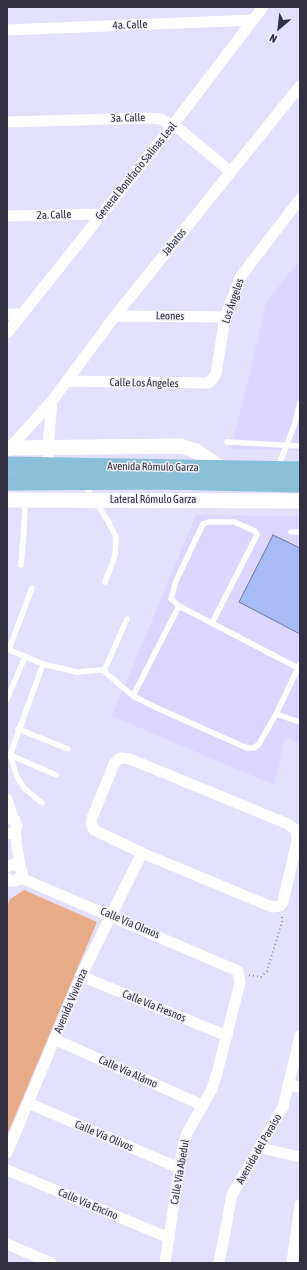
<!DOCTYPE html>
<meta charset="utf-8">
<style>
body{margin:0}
#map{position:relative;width:307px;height:1270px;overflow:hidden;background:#e3e0fb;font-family:"Asap Condensed",sans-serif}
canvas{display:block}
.frame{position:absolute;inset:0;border:8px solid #323041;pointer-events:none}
.north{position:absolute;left:259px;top:8px;width:40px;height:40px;-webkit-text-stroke:3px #f1f0f9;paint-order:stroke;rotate:208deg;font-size:11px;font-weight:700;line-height:16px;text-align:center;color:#323041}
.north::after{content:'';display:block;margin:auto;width:14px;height:18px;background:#323041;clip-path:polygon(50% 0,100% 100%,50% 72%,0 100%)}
</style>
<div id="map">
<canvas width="307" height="1270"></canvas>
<div class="frame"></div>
<div class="north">N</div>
</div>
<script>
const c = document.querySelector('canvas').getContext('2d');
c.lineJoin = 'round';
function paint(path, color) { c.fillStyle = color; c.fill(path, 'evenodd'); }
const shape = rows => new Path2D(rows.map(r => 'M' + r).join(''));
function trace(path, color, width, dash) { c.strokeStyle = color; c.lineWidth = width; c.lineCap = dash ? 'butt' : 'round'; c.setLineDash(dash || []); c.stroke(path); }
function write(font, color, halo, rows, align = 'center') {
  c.font = font + ' "Asap Condensed",sans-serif'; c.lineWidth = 3; c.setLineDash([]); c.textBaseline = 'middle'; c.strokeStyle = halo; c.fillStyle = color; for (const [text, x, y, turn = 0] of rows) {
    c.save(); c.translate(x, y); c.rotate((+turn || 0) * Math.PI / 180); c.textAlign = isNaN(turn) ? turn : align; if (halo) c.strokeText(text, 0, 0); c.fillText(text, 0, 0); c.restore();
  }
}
const built = shape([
 [300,260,300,450,231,449,267,301],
 [196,515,300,516,300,743,285,737,274,785,112,716]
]);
const green = shape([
 [24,890,97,922,7,1135,7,907,10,899]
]);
const building = shape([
 [273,535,300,548,300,634,239,602,273,535]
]);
const path = shape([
 [249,975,261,977,267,971,282,922,282,915]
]);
const lane = shape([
 [227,442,300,446],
 [278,467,294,426,300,403],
 [84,484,108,521,116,537,115,556,105,582],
 [291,532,300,532],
 [21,565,25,515,24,500],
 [179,606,133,696,157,708,247,748,254,748,259,744,276,714,300,664],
 [212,623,257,535,255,531,234,522,209,522,203,524,176,581,171,599,179,606,300,669],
 [7,649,43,664],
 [9,649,32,588],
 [104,671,127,619],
 [7,699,25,657],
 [276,714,300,722],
 [18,729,68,749],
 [10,755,17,777,24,788,42,803],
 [56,775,10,755,43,664,77,672,100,670,104,671,133,696]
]);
const street = shape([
 [7,30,253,20],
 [7,122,147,118,160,119,178,128,231,172],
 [7,216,101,214],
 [7,314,22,314],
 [115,316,225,317],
 [7,333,173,125,263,7],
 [68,381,209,383,216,374,225,317,241,276,300,199],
 [7,451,52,401,115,316,300,86],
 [49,464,48,447,52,401],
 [120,758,130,759,288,824,296,830,297,841,283,902,280,906,272,907,142,853,94,830,91,823,92,818,114,764,120,758],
 [7,799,13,818],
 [7,818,15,820,17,826,15,832,7,834],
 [15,832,20,867],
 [7,867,14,864,17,865,22,871,22,874,16,881,10,881,7,878],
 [21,878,238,971,240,983,217,1073,212,1089,187,1133,183,1145,165,1263],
 [81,976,227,1036],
 [54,1039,202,1105],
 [289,1085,300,1087],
 [28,1103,179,1168],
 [261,1148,300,1157],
 [7,1153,81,976,142,853],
 [7,1170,169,1238],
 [7,1244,51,1263],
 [219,1263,232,1195,283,1107,300,1036],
 [292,1263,300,1205]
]);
const secondary = shape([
 [7,448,181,446,196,451,222,469],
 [7,500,300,501]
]);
const primary = shape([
 [7,465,300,470],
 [7,482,160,481,300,484]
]);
const streetNames = [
 ["4a. Calle",130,25,-2],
 ["3a. Calle",128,118,-1],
 ["General Bonifacio Salinas Leal",136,171,-51],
 ["2a. Calle",54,215,-2],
 ["Jabatos",174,242,-51],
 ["Los Ángeles",233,301,-71],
 ["Leones",170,316,1],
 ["Calle Los Ángeles",144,383,1],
 ["Avenida Rómulo Garza",153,467,1],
 ["Lateral Rómulo Garza",153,500],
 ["Calle Vía Olmos",130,923,23],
 ["Avenida Vivienza",71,1001,-67],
 ["Calle Vía Fresnos",154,1006,22],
 ["Calle Vía Alámo",128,1072,24],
 ["Calle Vía Olivos",104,1136,23],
 ["Avenida del Paraíso",259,1149,-60],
 ["Calle Vía Abedul",180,1172,-80],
 ["Calle Vía Encino",88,1204,23]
];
paint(built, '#dbd5ff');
paint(green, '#e9ab87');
paint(building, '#a7baf5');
trace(building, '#6d79a0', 1);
trace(path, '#9390a7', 2, [1, 3]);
trace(lane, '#fff', 5.5);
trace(street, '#fff', 11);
trace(secondary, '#fff', 15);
trace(primary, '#89bfd7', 17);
write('11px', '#323041', '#f1f0f9', streetNames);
</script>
